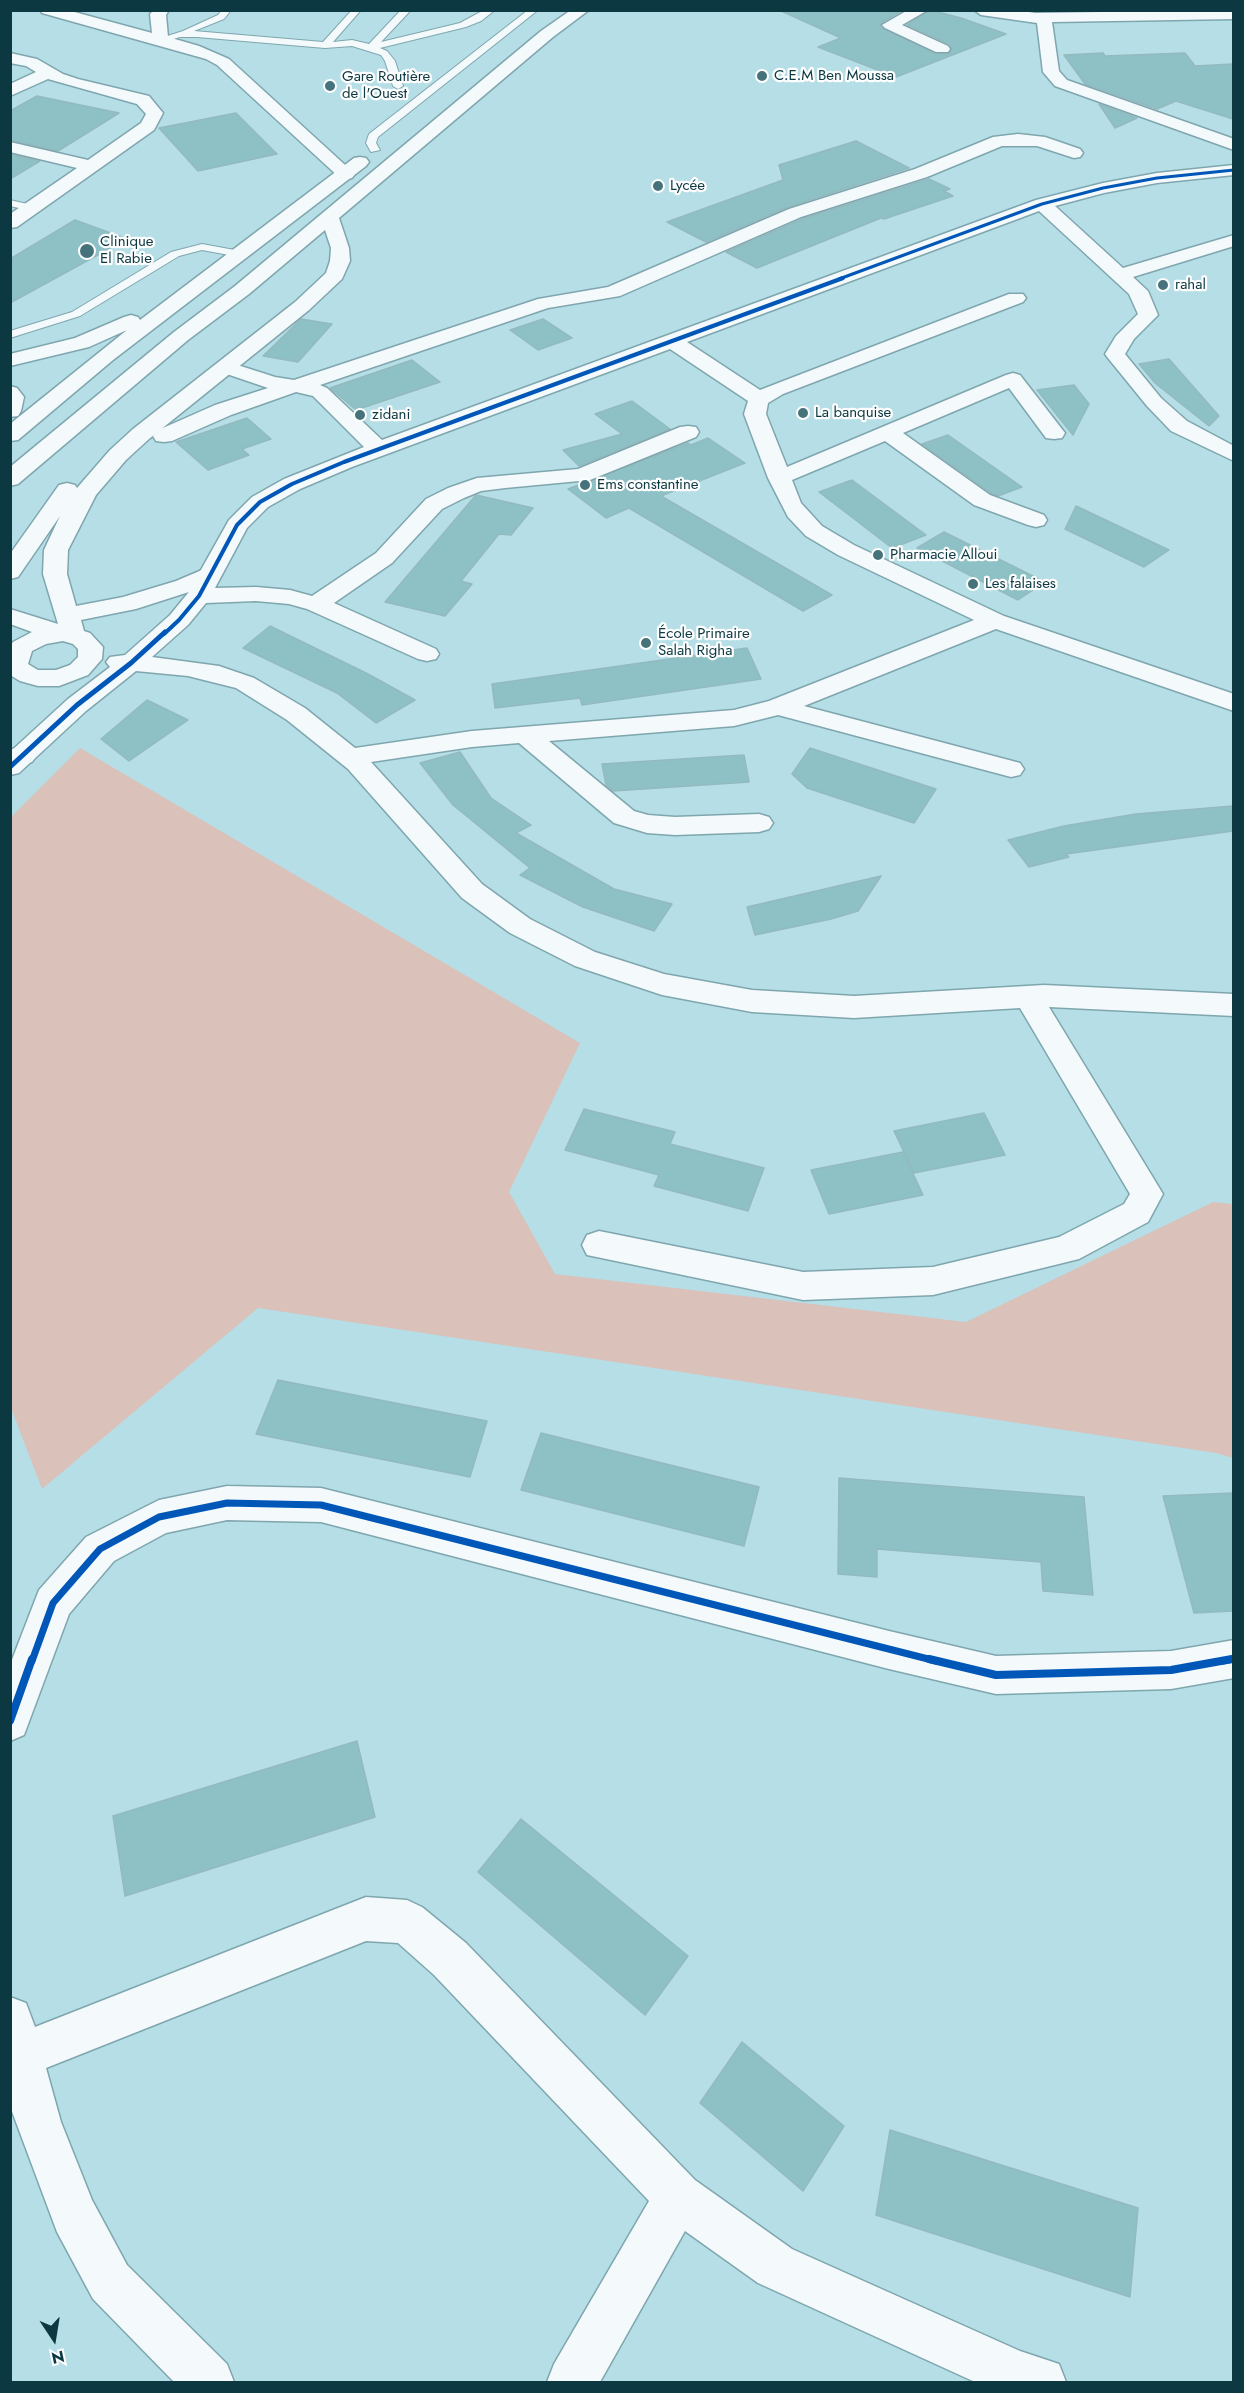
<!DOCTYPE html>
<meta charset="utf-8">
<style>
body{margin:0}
#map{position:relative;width:1244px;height:2393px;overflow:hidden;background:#b5dee7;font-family:Jost,sans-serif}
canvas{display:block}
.frame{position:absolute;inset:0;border:12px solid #0b3841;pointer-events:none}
.north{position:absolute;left:24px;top:2309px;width:60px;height:60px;-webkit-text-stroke:4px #fefefe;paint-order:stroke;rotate:168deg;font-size:16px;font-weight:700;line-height:24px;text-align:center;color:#0b3841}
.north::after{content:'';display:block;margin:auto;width:21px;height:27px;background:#0b3841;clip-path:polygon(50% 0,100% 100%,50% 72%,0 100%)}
</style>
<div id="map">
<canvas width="1244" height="2393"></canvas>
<div class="frame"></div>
<div class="north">N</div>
</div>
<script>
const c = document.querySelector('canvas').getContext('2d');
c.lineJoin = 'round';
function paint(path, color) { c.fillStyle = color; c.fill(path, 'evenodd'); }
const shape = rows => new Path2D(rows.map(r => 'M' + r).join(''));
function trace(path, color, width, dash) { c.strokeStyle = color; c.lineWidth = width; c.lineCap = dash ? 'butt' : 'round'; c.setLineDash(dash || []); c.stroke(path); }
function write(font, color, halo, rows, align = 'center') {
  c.font = font + ' Jost,sans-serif'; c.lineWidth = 4.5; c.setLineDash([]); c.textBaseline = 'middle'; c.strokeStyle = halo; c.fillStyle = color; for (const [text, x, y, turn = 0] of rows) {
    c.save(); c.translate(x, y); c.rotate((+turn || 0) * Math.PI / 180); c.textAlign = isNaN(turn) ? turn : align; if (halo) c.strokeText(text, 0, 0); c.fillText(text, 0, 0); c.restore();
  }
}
const green = shape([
 [80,748,580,1043,509,1192,555,1274,966,1322,1213,1202,1233,1204,1233,1458,1216,1453,258,1308,42,1489,11,1408,11,817]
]);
const building = shape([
 [779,10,903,10,881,23,880,27,936,54,948,54,952,48,949,44,907,25,930,10,961,18,1006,34,896,77,818,47,841,38,779,10],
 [1103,53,1105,56,1185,53,1195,66,1233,64,1233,119,1176,101,1157,109,1085,84,1064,55,1103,53],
 [37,96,119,113,58,151,10,140,10,111,37,96],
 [1099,104,1137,118,1115,128,1099,104],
 [236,113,277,154,198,171,159,128,236,113],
 [856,141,909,168,788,207,706,242,667,222,783,180,779,165,856,141],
 [10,154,40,161,10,179,10,154],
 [929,179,950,189,944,191,953,196,884,219,881,218,757,268,726,252,802,219,929,179],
 [75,220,127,239,10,303,10,259,75,220],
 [301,319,332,324,298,362,263,356,301,319],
 [543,319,572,338,538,350,510,330,543,319],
 [1169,359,1219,416,1209,426,1155,383,1139,364,1169,359],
 [412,360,440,382,356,410,330,388,412,360],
 [1074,385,1089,404,1073,435,1037,390,1074,385],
 [632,401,670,429,579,466,563,450,622,434,595,414,632,401],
 [247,418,271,439,242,449,249,455,208,470,176,442,247,418],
 [948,435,1022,487,998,496,991,493,922,444,948,435],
 [708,438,745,463,661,496,832,595,803,611,629,508,606,518,568,489,688,443,691,445,708,438],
 [852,480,926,535,892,548,819,492,852,480],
 [476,495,533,508,511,535,499,534,461,581,472,584,445,616,385,602,476,495],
 [1076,506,1169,550,1144,567,1065,529,1076,506],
 [944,532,1045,582,1018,600,917,548,944,532],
 [270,626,368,674,415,700,376,723,337,693,243,648,270,626],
 [747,648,761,679,582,705,580,698,495,708,492,684,747,648],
 [147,700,188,720,129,761,101,739,147,700],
 [810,748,936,789,914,823,807,788,792,774,810,748],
 [460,752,491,798,531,825,516,833,614,889,672,904,654,931,583,907,520,875,530,868,453,805,420,763,460,752],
 [744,755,749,782,613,791,606,785,602,764,744,755],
 [1233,806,1233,831,1066,854,1069,857,1029,867,1008,840,1064,826,1136,814,1233,806],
 [881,876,858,911,831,919,755,935,747,907,881,876],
 [584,1109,675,1132,670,1144,764,1168,748,1211,654,1186,659,1175,565,1150,584,1109],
 [984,1113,1005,1155,914,1173,894,1131,984,1113],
 [903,1152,923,1195,829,1214,811,1170,903,1152],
 [278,1380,487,1421,470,1477,256,1434,278,1380],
 [541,1433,759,1487,744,1546,521,1490,541,1433],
 [839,1478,1084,1497,1093,1595,1043,1591,1041,1562,877,1549,877,1577,838,1574,839,1478],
 [1233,1493,1233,1611,1194,1613,1163,1496,1233,1493],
 [357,1741,375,1817,125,1896,113,1816,357,1741],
 [521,1819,688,1956,645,2015,478,1872,521,1819],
 [742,2042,844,2126,803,2191,700,2103,742,2042],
 [890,2130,1138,2208,1130,2297,876,2215,890,2130]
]);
const service = shape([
 [222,10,231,10,224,19,194,31,323,42,352,10,361,10,333,42,352,40,369,44,401,10,411,10,381,42,460,23,484,10,495,10,481,21,466,27,380,48,387,51,395,61,403,86,398,89,393,86,385,61,381,55,352,46,325,48,197,37,180,37,160,43,155,40,183,31,218,15,222,10],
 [528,10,538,10,378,137,376,143,380,150,371,152,366,143,369,134,528,10],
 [10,200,36,206,37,208,32,211,10,206,10,200],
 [202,244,240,251,246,254,240,257,202,250,179,256,80,316,10,338,10,331,72,312,171,252,202,244]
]);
const minor = shape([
 [40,10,67,10,152,33,150,14,153,11,169,10,166,15,168,37,199,46,229,59,355,174,352,178,346,179,340,178,217,65,206,59,42,13,40,10],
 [908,10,928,10,902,25,948,46,950,49,948,52,936,52,885,28,882,25,908,10],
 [974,10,1016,10,1035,13,1234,10,1234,19,1052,22,1059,71,1067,80,1234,139,1234,150,1055,86,1043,72,1037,23,981,15,974,10],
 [10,53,37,59,63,74,78,79,149,96,163,113,154,130,17,227,10,228,10,214,77,168,10,152,10,142,88,160,141,123,146,114,137,104,48,79,10,96,10,84,36,72,26,66,10,63,10,53],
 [1018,134,1045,137,1080,149,1083,153,1080,157,1074,158,1037,146,1002,146,927,177,801,217,620,296,548,308,320,385,327,388,382,440,1036,200,1103,183,1157,173,1234,165,1234,175,1157,183,1104,193,1055,206,1123,268,1234,235,1234,246,1133,277,1148,291,1158,315,1134,339,1125,354,1161,398,1187,421,1234,446,1234,461,1171,431,1147,406,1108,358,1105,354,1116,336,1138,314,1129,294,1039,211,687,342,760,390,1009,294,1023,294,1026,298,1023,302,783,394,768,403,766,414,787,467,1006,375,1013,373,1020,375,1065,433,1062,438,1054,439,1046,438,1009,388,903,433,990,495,1044,515,1047,520,1044,525,1036,527,1028,525,974,505,885,441,792,480,801,503,822,526,854,545,1004,616,1234,694,1234,711,996,629,804,706,1020,763,1024,769,1020,775,1011,777,778,715,734,726,549,741,634,811,648,815,675,817,759,814,769,817,773,823,769,829,759,832,675,835,647,833,614,823,519,743,472,747,371,762,482,884,530,919,595,952,664,974,752,990,854,996,1044,985,1234,994,1234,1016,1049,1007,1163,1194,1148,1222,1079,1259,933,1295,803,1300,587,1255,582,1245,587,1235,599,1231,803,1272,933,1267,1059,1237,1124,1204,1130,1194,1020,1008,854,1018,752,1012,662,995,575,966,510,933,462,898,348,769,287,720,236,688,188,676,136,671,86,711,19,773,10,775,10,752,68,699,110,667,106,662,110,657,125,655,170,615,188,593,229,520,252,497,284,479,364,447,313,396,296,392,231,415,172,441,164,442,156,441,153,436,156,431,215,405,268,388,218,371,215,367,218,363,225,361,275,377,294,380,538,299,608,287,789,209,915,169,993,137,1018,134],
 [670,349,748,401,744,414,768,478,788,517,806,536,838,555,974,620,769,701,734,710,472,731,355,748,305,708,254,678,219,666,152,657,188,625,206,603,256,601,289,604,307,609,418,659,427,661,436,659,439,654,436,649,334,603,392,563,442,509,464,498,481,491,505,488,590,480,696,437,699,432,696,427,688,426,680,427,578,469,477,478,448,488,426,499,376,553,312,596,290,590,256,587,215,588,247,528,268,507,300,489,352,467,670,349],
 [227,1486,321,1488,889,1631,996,1656,1171,1651,1234,1640,1234,1678,1171,1689,996,1694,889,1669,321,1522,227,1520,166,1533,114,1561,69,1614,24,1735,10,1741,10,1665,39,1590,86,1537,159,1500,227,1486],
 [366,1897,407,1900,422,1907,466,1943,695,2180,792,2249,1020,2351,1059,2364,1066,2382,975,2382,758,2283,685,2231,600,2382,547,2382,554,2364,649,2201,434,1975,398,1943,366,1941,46,2068,61,2122,92,2200,127,2265,227,2364,234,2382,174,2382,93,2299,57,2232,10,2106,10,1997,26,2003,35,2027,366,1897]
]);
const trunk = shape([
 [571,10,589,10,553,37,339,218,349,248,350,261,342,279,309,310,149,439,126,460,96,495,68,550,67,574,76,606,123,597,176,581,209,567,217,569,221,574,217,579,192,591,136,609,81,620,84,631,90,633,103,647,102,659,88,675,59,686,38,686,20,681,10,675,10,646,13,642,32,632,10,624,10,609,58,624,43,574,44,550,60,516,18,577,10,579,10,554,59,485,67,483,75,485,77,488,110,450,133,429,295,302,326,273,330,261,331,248,325,230,249,294,188,340,18,484,10,486,10,467,174,332,235,286,541,31,571,10],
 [63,641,73,644,78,649,78,657,70,665,56,670,38,670,28,664,32,651,46,644,63,641],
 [360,157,366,158,369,162,366,166,113,360,18,440,10,441,10,424,127,330,89,347,10,366,10,354,75,338,124,317,131,315,138,317,140,320,354,158,360,157],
 [10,386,17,388,24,397,21,411,18,416,10,417,10,386],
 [23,748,32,750,36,756,32,762,10,765,10,749,23,748]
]);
const cyclewayFar4 = shape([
 [839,279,1042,204,1103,188,1157,178,1234,170]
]);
const cyclewayFar3 = shape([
 [164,634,179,620,199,596,237,525,260,502,292,484,344,462,843,278]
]);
const cyclewayFar2 = shape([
 [10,767,77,705,131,663,165,632]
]);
const cyclewayFar1 = shape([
 [32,1661,53,1603,100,1549,159,1517,227,1503,321,1505,936,1661],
 [1223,1661,1234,1659]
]);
const cycleway = shape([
 [929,1659,996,1675,1171,1670,1232,1659],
 [10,1721,32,1659]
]);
const markers = [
 [762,76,6,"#46727b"],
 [330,86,6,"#46727b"],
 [658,186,6,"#46727b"],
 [87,251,8,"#46727b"],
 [1163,285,6,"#46727b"],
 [803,413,6,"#46727b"],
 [360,415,6,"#46727b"],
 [585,485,6,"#46727b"],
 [878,555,6,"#46727b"],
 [973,584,6,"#46727b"],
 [646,643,6,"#46727b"]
];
const farPoinames = [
 ["C.E.M Ben Moussa",774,76],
 ["Gare Routière",342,77],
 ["de l'Ouest",342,94],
 ["Lycée",670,186],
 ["Clinique",100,242],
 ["El Rabie",100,259],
 ["rahal",1175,285],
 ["La banquise",815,413],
 ["zidani",372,415],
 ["Ems constantine",597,485],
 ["Pharmacie Alloui",890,555],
 ["Les falaises",985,584],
 ["École Primaire",658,634],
 ["Salah Righa",658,651]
];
paint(green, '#dac1ba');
paint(building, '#8dc1c5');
trace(building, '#93babe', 1.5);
trace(service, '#7fa6ae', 2);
trace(minor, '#7fa6ae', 3);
trace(trunk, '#7fa6ae', 3);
paint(service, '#f4fafb');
paint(minor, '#f4fafb');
paint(trunk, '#f4fafb');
trace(cyclewayFar4, '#0057b8', 3);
trace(cyclewayFar3, '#0057b8', 4);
trace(cyclewayFar2, '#0057b8', 5);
trace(cyclewayFar1, '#0057b8', 7);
trace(cycleway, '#0057b8', 8);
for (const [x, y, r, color] of markers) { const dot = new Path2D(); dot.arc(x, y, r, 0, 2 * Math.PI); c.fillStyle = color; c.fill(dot); trace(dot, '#fefefe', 2); }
write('15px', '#0b3841', '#fefefe', farPoinames, 'left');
</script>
